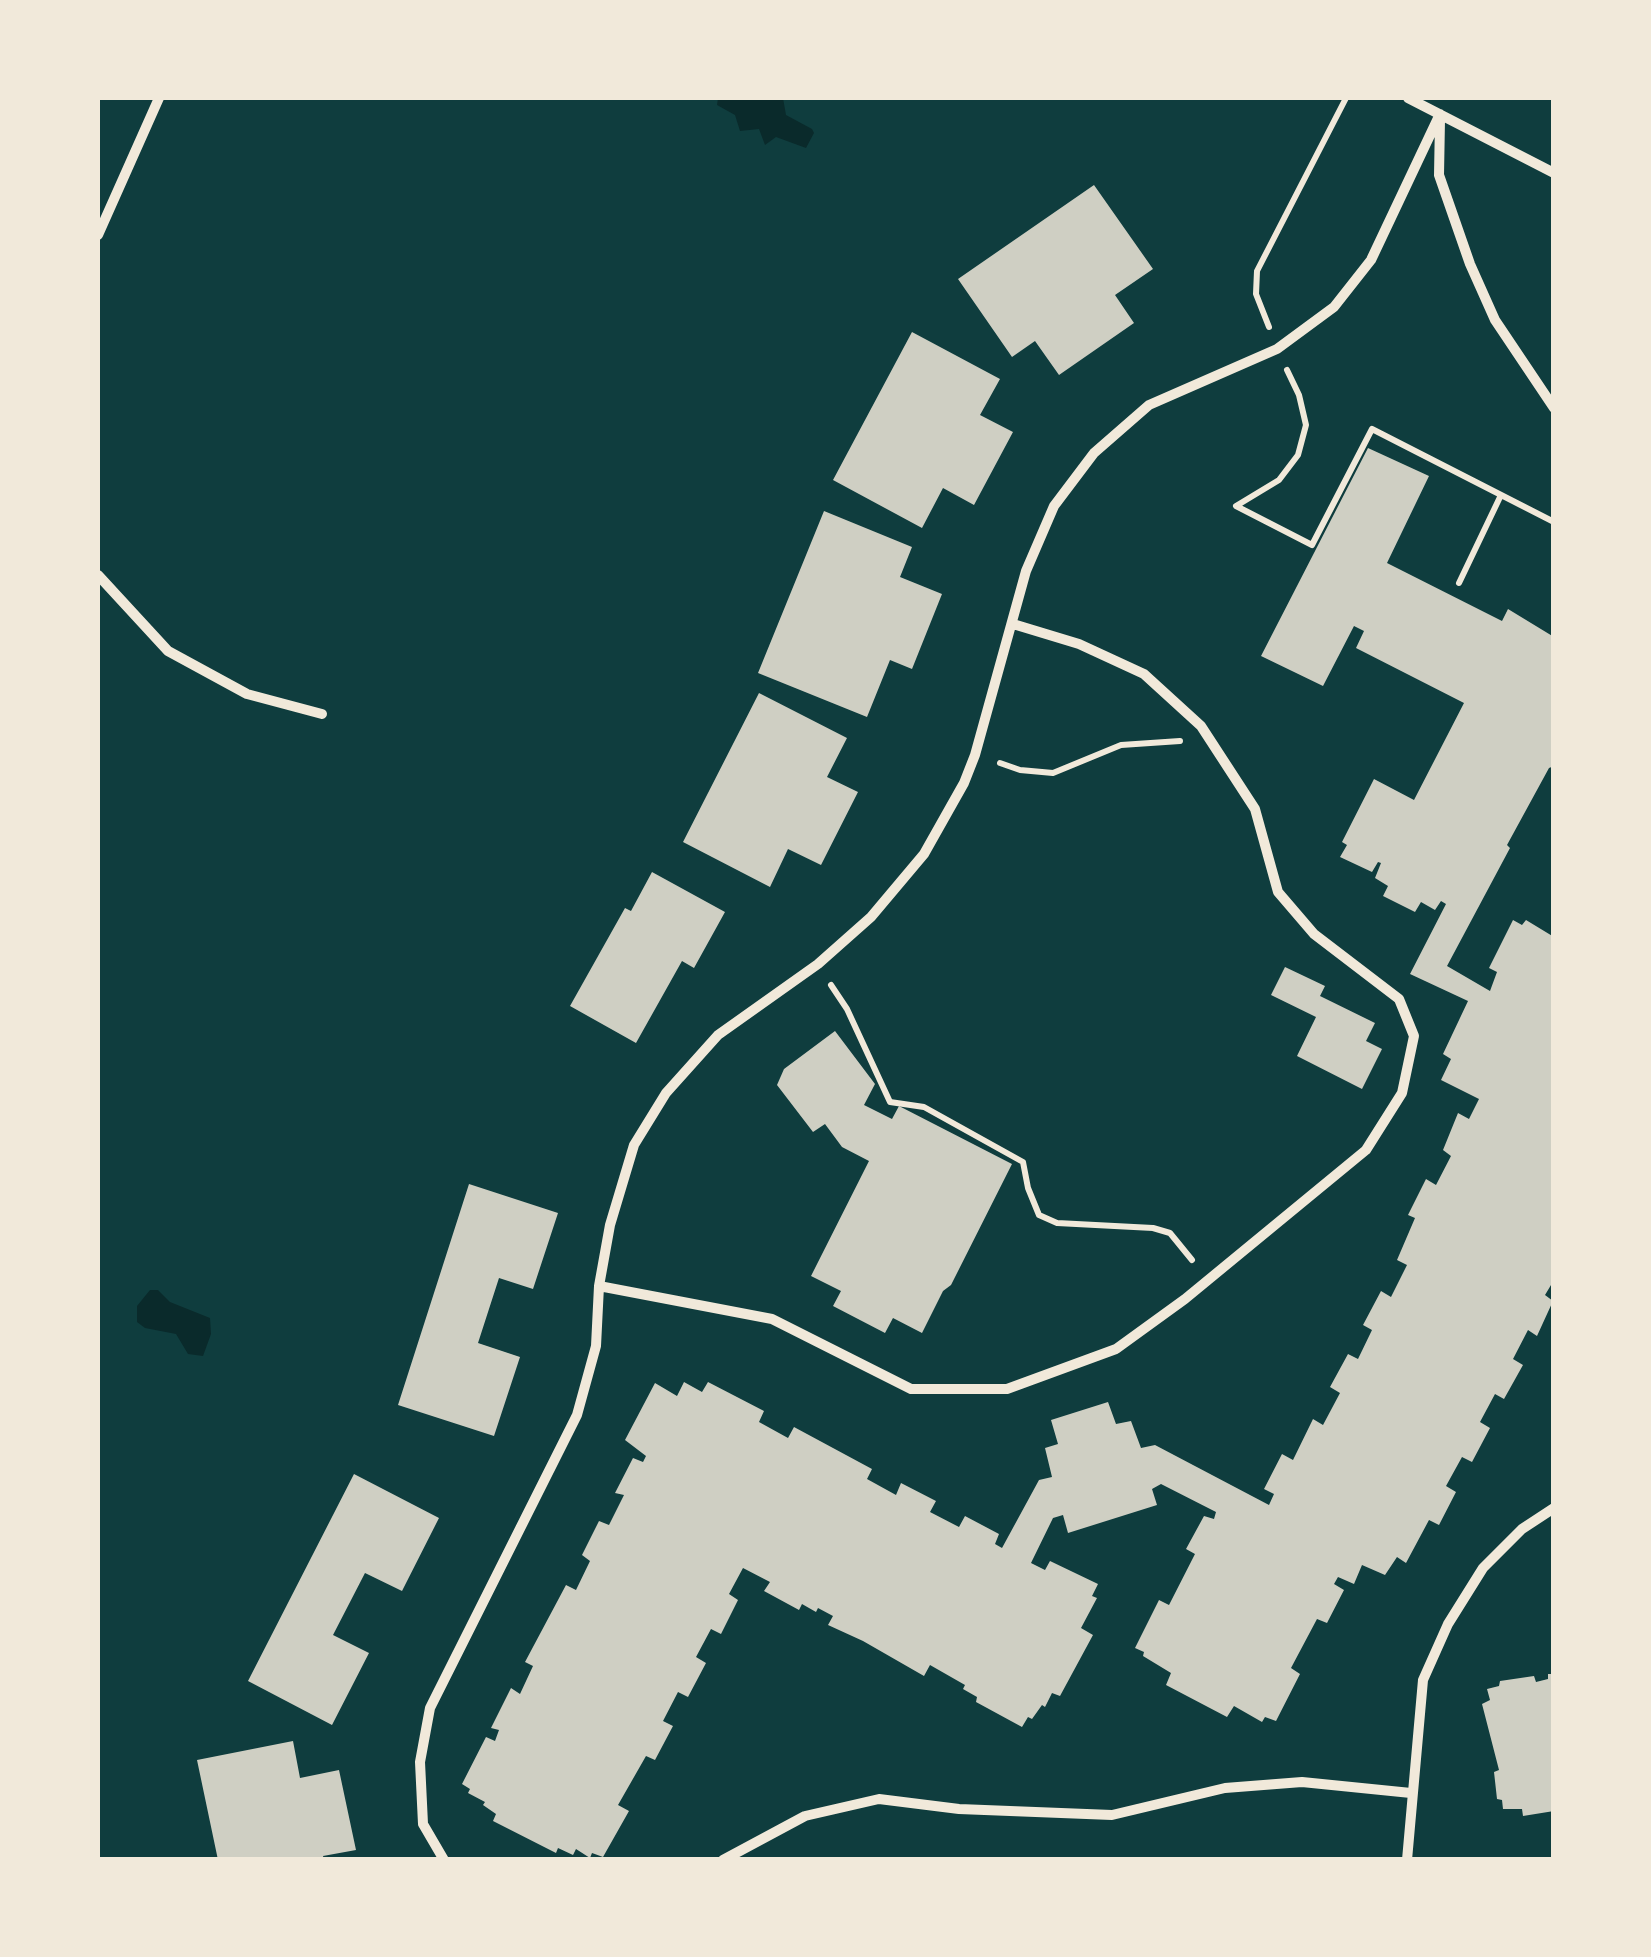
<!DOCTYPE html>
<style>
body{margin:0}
#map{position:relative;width:1651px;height:1957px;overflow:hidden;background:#0f3d3e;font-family:"Titillium Web",sans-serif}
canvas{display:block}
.frame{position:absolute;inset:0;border:100px solid #f1e9da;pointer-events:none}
</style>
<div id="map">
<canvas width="1651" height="1957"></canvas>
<div class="frame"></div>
</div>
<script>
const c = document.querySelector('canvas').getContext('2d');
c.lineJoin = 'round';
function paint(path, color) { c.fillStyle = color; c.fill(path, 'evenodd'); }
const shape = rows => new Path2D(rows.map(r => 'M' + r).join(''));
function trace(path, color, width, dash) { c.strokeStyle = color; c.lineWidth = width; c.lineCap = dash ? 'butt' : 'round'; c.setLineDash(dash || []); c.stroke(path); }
const water = shape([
 [718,98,783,98,786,115,812,129,814,133,806,148,776,137,765,145,759,129,740,131,735,115,717,105],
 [150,1290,158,1290,170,1302,210,1318,211,1334,203,1356,188,1354,176,1334,145,1328,137,1322,137,1306]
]);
const building = shape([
 [1094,185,1153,269,1115,295,1134,323,1059,375,1035,341,1012,357,958,279],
 [912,332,1000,379,980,415,1013,432,974,505,943,488,922,528,833,480],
 [1368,448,1429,476,1387,563,1502,621,1508,609,1554,637,1554,766,1549,768,1507,845,1510,848,1447,966,1490,991,1497,972,1489,968,1513,920,1522,925,1526,920,1554,937,1554,1280,1545,1295,1553,1301,1537,1336,1528,1330,1513,1359,1523,1365,1504,1399,1495,1394,1480,1422,1490,1428,1472,1462,1462,1457,1446,1486,1456,1492,1439,1525,1429,1520,1406,1563,1397,1557,1385,1575,1362,1565,1354,1584,1338,1577,1334,1584,1344,1590,1327,1623,1317,1619,1291,1668,1300,1674,1276,1721,1265,1717,1262,1722,1234,1706,1227,1717,1166,1685,1171,1673,1143,1656,1144,1652,1135,1648,1159,1600,1169,1605,1195,1554,1186,1549,1204,1516,1214,1519,1216,1512,1161,1484,1152,1489,1157,1505,1068,1533,1063,1515,1053,1518,1031,1563,1045,1570,1050,1561,1098,1584,1092,1596,1097,1598,1081,1628,1093,1635,1060,1696,1052,1693,1045,1707,1042,1705,1032,1719,1028,1717,1022,1727,976,1702,977,1697,963,1689,965,1685,930,1665,924,1676,863,1641,828,1625,833,1616,818,1608,816,1612,802,1604,799,1610,764,1591,770,1582,743,1568,729,1594,738,1600,721,1634,711,1629,696,1657,706,1663,688,1697,678,1692,663,1721,673,1726,655,1760,646,1756,618,1805,629,1811,603,1857,592,1853,590,1858,576,1849,573,1855,558,1848,556,1853,493,1821,496,1814,483,1805,485,1802,468,1793,470,1789,462,1784,486,1737,495,1741,499,1730,491,1728,511,1688,520,1694,533,1666,525,1662,566,1585,576,1590,590,1561,582,1555,599,1521,609,1525,624,1495,615,1493,633,1458,643,1462,646,1456,625,1440,655,1383,677,1396,684,1382,702,1392,708,1382,764,1411,759,1422,788,1438,794,1427,872,1469,867,1479,896,1495,901,1483,936,1501,930,1512,959,1527,965,1516,999,1534,995,1544,1002,1548,1039,1480,1052,1477,1045,1448,1058,1444,1051,1420,1108,1402,1116,1424,1131,1421,1141,1448,1155,1445,1269,1505,1274,1494,1264,1489,1282,1454,1293,1460,1313,1419,1323,1425,1340,1393,1330,1387,1348,1354,1358,1359,1372,1330,1363,1325,1381,1291,1391,1297,1407,1265,1397,1260,1415,1218,1408,1215,1426,1179,1436,1185,1451,1156,1443,1150,1458,1113,1469,1119,1479,1099,1441,1080,1451,1059,1443,1054,1468,1001,1410,974,1446,904,1441,901,1435,910,1421,902,1415,912,1383,896,1388,886,1375,878,1381,863,1378,862,1372,872,1340,857,1347,845,1342,842,1374,779,1414,800,1464,703,1356,648,1364,631,1354,626,1323,686,1261,656],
 [824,511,912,547,900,577,942,594,912,669,890,660,867,717,758,673],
 [759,693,847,738,827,777,858,792,821,865,788,849,770,887,683,842],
 [652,872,725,912,694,968,682,961,636,1043,570,1006,625,908,631,911],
 [1285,967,1325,986,1320,996,1375,1023,1366,1041,1382,1049,1362,1089,1297,1056,1316,1017,1271,995],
 [835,1031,875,1084,864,1105,892,1119,899,1106,1012,1164,951,1285,943,1291,922,1333,893,1318,885,1333,833,1306,841,1291,811,1276,869,1161,842,1147,825,1124,813,1132,777,1085,784,1069],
 [469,1184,558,1213,533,1289,499,1278,478,1343,520,1357,494,1436,398,1405],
 [354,1474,439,1518,402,1591,365,1573,333,1635,369,1653,332,1725,248,1681],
 [1548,1674,1554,1674,1554,1811,1523,1816,1522,1809,1503,1809,1502,1800,1497,1799,1494,1772,1499,1770,1482,1704,1490,1700,1487,1689,1499,1686,1500,1681,1534,1676,1536,1682,1548,1679],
 [293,1741,300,1778,339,1770,356,1850,323,1856,324,1860,218,1860,197,1760]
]);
const path = shape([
 [1269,327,1256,294,1257,271,1346,98],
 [1287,370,1299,395,1306,425,1298,455,1279,480,1236,506,1312,545,1372,429,1554,522],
 [1459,583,1501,495],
 [1000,763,1020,770,1053,773,1121,745,1180,741],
 [831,985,847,1009,890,1102,924,1107,1023,1162,1028,1188,1039,1215,1057,1223,1153,1228,1170,1233,1192,1260]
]);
const minor = shape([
 [1408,98,1554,173],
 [1440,120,1439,175,1470,264,1495,320,1554,408],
 [98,235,159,98],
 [98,575,168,651,247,694,322,714],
 [599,1286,772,1319,911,1389,1007,1389,1116,1349,1185,1299,1366,1150,1402,1093,1414,1036,1399,999,1314,934,1278,892,1255,809,1201,726,1144,674,1079,644,1013,624],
 [444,1860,423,1824,420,1762,430,1708,577,1415,596,1346,599,1286,610,1225,634,1145,666,1093,718,1035,818,964,871,917,924,854,964,783,975,755,1026,571,1054,506,1094,453,1149,405,1277,349,1334,307,1371,260,1440,114],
 [723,1860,805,1816,879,1799,959,1809,1112,1815,1225,1788,1302,1782,1411,1793],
 [1407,1860,1423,1680,1448,1624,1483,1568,1522,1529,1554,1508]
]);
paint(water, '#0a2a2b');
paint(building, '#cfcfc3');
trace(path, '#f1e9da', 6);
trace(minor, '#f1e9da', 10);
</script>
